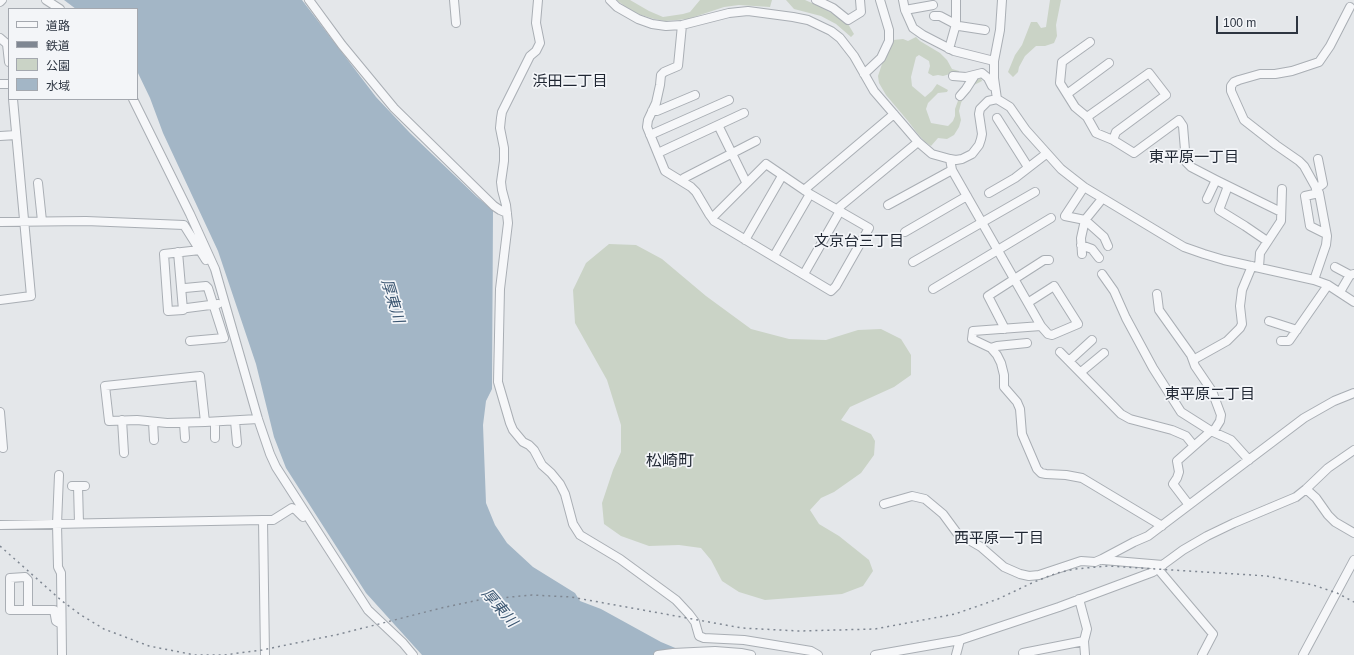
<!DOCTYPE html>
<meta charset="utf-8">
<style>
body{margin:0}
#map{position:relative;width:1354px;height:655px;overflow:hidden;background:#e4e7ea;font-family:Helvetica,"Noto Sans JP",sans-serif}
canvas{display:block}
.legend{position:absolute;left:8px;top:8px;width:130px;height:92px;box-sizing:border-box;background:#f3f5f8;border:1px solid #a4a8af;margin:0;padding:5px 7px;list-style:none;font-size:12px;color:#2d3541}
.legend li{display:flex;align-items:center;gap:8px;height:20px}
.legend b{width:20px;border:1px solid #a4a8af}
.scale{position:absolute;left:1216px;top:16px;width:82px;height:18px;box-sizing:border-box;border:2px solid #2d3541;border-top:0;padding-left:5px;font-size:12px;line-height:14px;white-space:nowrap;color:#2d3541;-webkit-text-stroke:3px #f3f5f8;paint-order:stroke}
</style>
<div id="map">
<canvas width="1354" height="655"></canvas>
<ul class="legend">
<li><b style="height:5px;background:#f6f7f9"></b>道路</li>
<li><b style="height:5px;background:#7f8792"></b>鉄道</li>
<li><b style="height:11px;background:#cad3c6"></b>公園</li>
<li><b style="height:11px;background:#a3b6c6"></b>水域</li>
</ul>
<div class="scale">100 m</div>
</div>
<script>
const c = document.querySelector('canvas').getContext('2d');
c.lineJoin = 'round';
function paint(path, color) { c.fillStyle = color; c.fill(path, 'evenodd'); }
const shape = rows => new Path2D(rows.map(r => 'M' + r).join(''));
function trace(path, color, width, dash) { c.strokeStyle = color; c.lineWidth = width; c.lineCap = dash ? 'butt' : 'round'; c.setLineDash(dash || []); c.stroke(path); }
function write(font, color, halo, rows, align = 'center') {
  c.font = font + ' Helvetica,"Noto Sans JP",sans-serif'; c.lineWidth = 3.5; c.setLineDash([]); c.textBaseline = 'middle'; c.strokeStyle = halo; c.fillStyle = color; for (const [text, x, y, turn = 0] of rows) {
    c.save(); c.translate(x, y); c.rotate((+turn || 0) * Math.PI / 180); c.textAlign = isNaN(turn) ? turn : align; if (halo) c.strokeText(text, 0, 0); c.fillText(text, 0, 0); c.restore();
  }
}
const green = shape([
 [617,0,630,0,649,11,663,17,683,14,690,12,700,0,772,0,770,7,739,5,724,7,688,19,665,21,654,19,638,14,628,9],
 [786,0,805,0,821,7,835,15,848,24,854,34,851,37,836,24,821,16,794,9],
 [1050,0,1061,0,1056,25,1057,36,1054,43,1045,46,1036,46,1025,56,1019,67,1018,72,1013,77,1008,72,1015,55,1022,45,1031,22,1037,22,1041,28,1046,27],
 [916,37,920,41,940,53,947,60,952,69,959,71,959,74,950,74,943,76,938,75,933,76,928,73,930,66,929,61,919,55,916,57,911,77,912,86,925,97,932,91,937,84,948,90,947,92,938,93,928,103,926,109,931,123,948,126,953,121,955,116,955,109,959,98,975,80,981,78,982,81,974,85,965,94,961,103,959,111,961,120,959,127,954,135,947,139,938,138,931,146,925,142,917,133,908,121,886,95,879,83,878,76,883,61,893,40,903,39,908,41],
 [609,244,636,245,662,259,706,296,751,329,789,339,826,340,858,330,881,329,901,339,911,355,911,375,894,387,850,407,841,420,871,434,875,441,874,455,861,473,834,492,821,498,810,510,819,524,839,536,869,560,873,571,863,586,842,594,765,600,739,592,722,581,711,560,701,548,679,545,649,546,621,536,604,524,602,503,613,470,621,452,621,425,607,380,575,323,573,290,586,263]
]);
const water = shape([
 [64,0,302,0,376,97,410,133,477,197,493,210,492,389,486,401,483,425,486,503,495,525,507,543,533,567,575,593,580,601,601,609,661,642,692,655,422,655,366,593,286,468,274,437,256,364,218,251,163,133,150,98,137,71,137,9,76,9]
]);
const minor = shape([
 [46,0,60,9],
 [309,0,342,45,394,108,494,206,500,210,507,213],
 [454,0,456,23],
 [538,0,536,23,540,43,536,51,530,56,502,112,501,118,500,128,504,148,504,161,501,182,502,190,506,205,508,223,500,289,498,382,510,423,513,430,523,442,529,445,534,450,542,465,551,473,560,484,565,494,573,524,580,535,620,559,676,600,689,614,695,622,699,636,704,638,744,640,811,651,818,655],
 [610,0,617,7,638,19,652,24,666,26,682,25,729,13,748,11,793,17,808,20,831,31,840,38,854,56,874,91,918,142,932,154,950,159,956,160,962,159,972,154,979,145,981,139,982,134,979,114,980,109,988,101,997,99,1010,107,1026,130,1061,169,1084,187,1167,237,1184,247,1204,254,1224,260,1314,280,1328,285,1354,302],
 [816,0,833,8,848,20,861,12,860,0],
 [903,0,905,10,913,28,923,35,954,51,994,61],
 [0,2,2,0],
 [905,10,933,5],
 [934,16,940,16,959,26,985,30],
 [682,25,678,66,664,72,661,75,660,85,656,103,648,120,647,127,665,171,691,187,696,192,709,214,712,218,714,221,831,291,836,286,869,228,810,194,766,164,712,218],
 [0,38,7,44,9,62],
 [1090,42,1062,62,1060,83,1075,107,1087,117,1149,73,1166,95,1116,132,1113,140,1134,153,1179,120,1183,126,1186,162,1191,167,1216,180,1281,212],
 [949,49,956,24,956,0],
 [864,74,881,58,889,41,889,30,880,0],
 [953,76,966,77,982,73,988,78,992,86],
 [0,84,9,84],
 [1067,94,1109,63],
 [960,96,966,89,975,75],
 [133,99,190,214,215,269,258,419,270,454,276,467,368,610,403,643,413,655],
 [997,99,994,78,994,61,1000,30,1002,0],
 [652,111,657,111,695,95],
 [1087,117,1096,133,1113,140],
 [997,118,1028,167],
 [718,125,745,180,748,182],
 [650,135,729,100],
 [0,136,16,135],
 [658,153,744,113],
 [1166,154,1185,154],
 [950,159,952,170,1041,326,1048,334,1052,335,1078,324,1054,286,1029,302],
 [681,181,684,178,756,141],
 [38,183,42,221],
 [1228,186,1219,210,1245,226,1267,241],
 [1316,189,1323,184,1318,159],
 [804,190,894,114],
 [989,193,1015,178,1046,154],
 [1319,193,1305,196,1310,226,1326,234],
 [1102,199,1085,220,1104,237,1108,246],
 [1207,199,1216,180],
 [888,205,952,170],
 [837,209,918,142],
 [0,222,86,221,184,225,206,260],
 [905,232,967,196],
 [745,240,782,176],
 [1081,245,1092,249,1099,258],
 [178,252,183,310,168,311,164,254,200,250],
 [1082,254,1081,238,1085,220,1065,216,1084,187],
 [774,256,810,194],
 [913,262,1035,192],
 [1259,267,1260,253,1281,221,1282,189],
 [1335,267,1350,275],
 [804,274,840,211],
 [1102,274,1114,291,1126,318,1153,368,1181,412,1211,431,1231,440,1249,460],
 [1314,280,1326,245,1327,236,1319,193,1304,166,1299,161,1276,145,1244,120,1231,91,1231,86,1234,82,1239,80,1260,74,1275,74,1292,71,1319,62,1330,46,1350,7],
 [185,288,206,286,208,288,224,338,190,341],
 [933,289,1051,218],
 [1340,292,1350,275,1354,274],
 [1157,294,1159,310,1191,355,1195,366,1212,391,1221,415,1220,421,1215,429,1211,431,1177,461,1179,472,1177,478,1173,484,1189,505],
 [0,300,31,296,13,99],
 [187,308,218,304],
 [1269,321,1297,330],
 [1041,326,973,331,972,339,991,348,997,355,1001,363,1004,375,1004,387,1017,402,1020,409,1022,434,1037,469,1041,473,1046,474,1066,475,1082,478,1162,526],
 [1005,329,988,296,1044,260,1049,260],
 [1281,341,1289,341,1328,285],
 [991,348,997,346,1027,343],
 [1060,352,1121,414,1130,419,1172,430,1186,436,1194,446],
 [1193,360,1227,341,1240,328,1242,324,1240,306,1242,290,1252,266],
 [1069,361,1092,340],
 [1081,372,1104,353],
 [200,376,205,422,167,423,137,420,109,421,105,386,200,376],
 [0,412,3,448],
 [122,420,124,453],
 [235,421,237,443],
 [153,422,154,440],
 [205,422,258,419],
 [215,422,215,438],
 [184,423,185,438],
 [59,475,57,524,58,567,61,573,62,655],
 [72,486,85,486],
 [78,486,79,523],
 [1306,489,1316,498,1328,515,1335,522,1354,533],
 [884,504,912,496,925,499,943,514,957,533,981,547,1004,567,1020,574,1029,576,1039,575,1081,561,1095,562,1102,559,1134,542,1148,536,1304,418,1334,401,1354,393],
 [263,520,265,655],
 [0,525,263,520,273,520,292,508,296,510,303,517],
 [1103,560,1163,565],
 [1158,569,1213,634,1202,655],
 [1079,599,1087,629,1084,641,1085,655],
 [28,610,28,580,25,577,10,578,10,610,54,610,56,621,61,624],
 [1023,653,1084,641],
 [658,655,673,653,715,651,741,653,751,655],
 [875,655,960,640,1059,607,1153,572,1183,550,1207,536,1234,523,1296,497,1306,489,1328,468,1354,450],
 [956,655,960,640],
 [1303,655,1354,560]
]);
const rail = shape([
 [0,546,62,601,81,615,104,629,149,646,195,655,224,655,262,650,340,634,441,608,479,600,532,595,571,597,742,628,799,631,875,629,955,614,998,599,1034,582,1057,573,1075,569,1108,566,1267,576,1313,585,1337,593,1354,602]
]);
const neighbourhoodNames = [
 ["浜田二丁目",570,82],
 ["東平原一丁目",1194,158],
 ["文京台三丁目",859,242],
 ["東平原二丁目",1210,395],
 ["西平原一丁目",999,539]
];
const waterNames = [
 ["厚東川",392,301,73],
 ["厚東川",499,608,49]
];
const quarterNames = [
 ["松崎町",670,462]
];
paint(green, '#cad3c6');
paint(water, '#a3b6c6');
trace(minor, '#a9aeb4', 10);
trace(minor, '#f6f7f9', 8);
trace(rail, '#7f8792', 1.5, [2, 4]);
write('15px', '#1f2632', '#f3f5f8', neighbourhoodNames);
write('italic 15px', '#3b5671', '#f3f5f8', waterNames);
write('16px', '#1f2632', '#f3f5f8', quarterNames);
</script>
